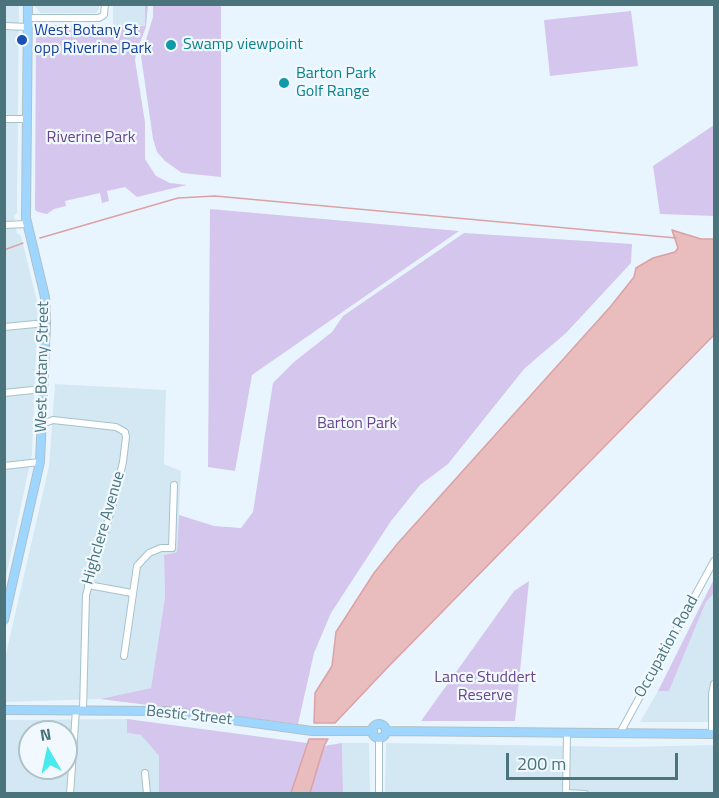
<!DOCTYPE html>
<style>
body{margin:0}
#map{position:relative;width:719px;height:798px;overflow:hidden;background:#e9f5fe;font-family:"Titillium Web",sans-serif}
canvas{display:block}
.frame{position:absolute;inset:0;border:6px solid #4a737b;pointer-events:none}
.north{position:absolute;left:18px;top:720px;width:60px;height:60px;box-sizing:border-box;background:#f1f9ff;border:2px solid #aec3ca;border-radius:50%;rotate:351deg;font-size:16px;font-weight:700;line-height:24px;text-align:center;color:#4a737b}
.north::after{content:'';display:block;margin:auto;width:21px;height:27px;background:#49eaed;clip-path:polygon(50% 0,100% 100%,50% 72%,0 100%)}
.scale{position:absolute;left:506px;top:753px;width:172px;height:27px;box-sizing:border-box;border:3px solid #4a737b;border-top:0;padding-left:8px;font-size:18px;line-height:21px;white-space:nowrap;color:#4a737b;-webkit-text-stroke:4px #f1f9ff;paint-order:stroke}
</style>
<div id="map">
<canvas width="719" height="798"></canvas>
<div class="frame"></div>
<div class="north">N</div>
<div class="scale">200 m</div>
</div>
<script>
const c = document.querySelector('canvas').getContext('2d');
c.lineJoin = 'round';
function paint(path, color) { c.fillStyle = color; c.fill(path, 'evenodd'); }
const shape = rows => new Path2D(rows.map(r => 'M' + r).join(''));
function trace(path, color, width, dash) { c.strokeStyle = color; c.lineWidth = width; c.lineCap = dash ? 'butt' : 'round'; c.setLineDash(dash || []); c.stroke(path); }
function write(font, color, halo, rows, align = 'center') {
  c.font = font + ' "Titillium Web",sans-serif'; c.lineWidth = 4.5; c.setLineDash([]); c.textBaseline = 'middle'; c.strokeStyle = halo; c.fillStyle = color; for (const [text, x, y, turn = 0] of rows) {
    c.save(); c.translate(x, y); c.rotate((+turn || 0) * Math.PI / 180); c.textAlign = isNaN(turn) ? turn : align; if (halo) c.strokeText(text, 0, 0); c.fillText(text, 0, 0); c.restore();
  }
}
const residential = shape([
 [19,4,17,213,14,216,17,233,21,236,38,305,32,454,5,581,4,5],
 [36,5,99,5,99,9,96,13,40,13,36,8],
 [113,5,146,5,146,27,113,26],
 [55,384,166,390,164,464,181,471,177,552,164,555,165,597,151,688,100,699,5,702,5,658,49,466],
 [714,593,714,722,640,722,658,691,669,691,706,602],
 [127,719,127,733,141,735,159,756,159,793,5,793,4,720],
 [30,732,66,732,66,768,30,768],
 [342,743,369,743,370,793,343,793],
 [386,743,625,747,714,745,714,793,385,794]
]);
const green = shape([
 [145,5,148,5,146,27,136,53,135,60,145,122,145,159,156,176,170,183,187,185,137,197,125,187,107,191,109,201,102,203,100,193,65,201,66,206,54,209,47,214,38,212,35,210,36,28,40,25,145,26],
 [153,5,221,5,221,177,182,173,165,161,157,152,153,139,141,56,153,17],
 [631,11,638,66,550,76,544,20],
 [714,125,714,216,660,214,653,166],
 [210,209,459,231,252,375,235,471,208,467],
 [464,233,632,244,631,263,566,333,524,369,448,464,420,485,391,521,331,613,314,653,298,724,100,699,151,688,165,597,164,555,177,552,179,515,214,526,241,528,253,512,273,383,294,362,332,332,343,316],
 [529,581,515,721,421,721,514,591],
 [713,581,714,583,714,593,706,602,669,691,658,691],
 [127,719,307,743,291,793,159,793,159,756,141,735,127,733],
 [342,743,343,793,310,794,324,746]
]);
const water = shape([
 [672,230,701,239,714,239,714,335,388,667,335,723,314,723,315,693,332,666,336,632,374,573,398,543,611,306,634,277,636,268,653,258,675,252,678,248,672,230],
 [309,739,328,739,324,746,310,793,291,793,309,739]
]);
const stream = shape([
 [40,238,178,198,215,196,676,238],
 [4,250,23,243]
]);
const minor = shape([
 [28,18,99,18,104,15,105,4],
 [4,26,28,27],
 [4,119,27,119],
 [4,225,27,224],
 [4,327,46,323],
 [4,393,43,389],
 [42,424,53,420,116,427,125,432,126,437,123,462,114,500,86,595,83,710],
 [4,466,40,462],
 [88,585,132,593],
 [124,656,137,566,149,553,161,548,172,548,174,485],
 [620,733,714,561],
 [712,734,712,694,714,684],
 [379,737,379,794],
 [145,773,147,794],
 [566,793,585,794],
 [70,794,76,710],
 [566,794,567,734]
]);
const major = shape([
 [4,620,40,462,46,323,45,297,26,218,28,4],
 [4,710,166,711,312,731,373,731],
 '372 731a7 7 0 1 1 14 0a7 7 0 1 1-14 0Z',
 [386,731,714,734]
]);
const markers = [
 [22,40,6,"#1a4fb4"],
 [171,45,6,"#0f9aa8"],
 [284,83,6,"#0f9aa8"]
];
const transitNames = [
 ["West Botany St",34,31],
 ["opp Riverine Park",34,49]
];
const cultureNames = [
 ["Swamp viewpoint",183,45],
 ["Barton Park",296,74],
 ["Golf Range",296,92]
];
const parkNames = [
 ["Riverine Park",91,138],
 ["Barton Park",357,424],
 ["Lance Studdert",485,678],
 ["Reserve",485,696]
];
const streetNames = [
 ["West Botany Street",43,367,-89],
 ["Highclere Avenue",104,528,-74],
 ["Occupation Road",667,647,-61],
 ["Bestic Street",189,716,6]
];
paint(residential, '#d4e8f3');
paint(green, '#d5c6ed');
paint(water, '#e9bcbe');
trace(water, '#dca1a4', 1.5);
trace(stream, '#dca1a4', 1.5);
trace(minor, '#a5c2cb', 8);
trace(major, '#afc1c5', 10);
trace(minor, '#fff', 6);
trace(major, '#9fd6ff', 8);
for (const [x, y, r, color] of markers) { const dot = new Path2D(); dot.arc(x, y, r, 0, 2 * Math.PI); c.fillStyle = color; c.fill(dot); trace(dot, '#f1f9ff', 2); }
write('16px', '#164399', '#f1f9ff', transitNames, 'left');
write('16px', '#0d838f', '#f1f9ff', cultureNames, 'left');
write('16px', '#6a468d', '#f1f9ff', parkNames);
write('16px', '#4a737b', '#f1f9ff', streetNames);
</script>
